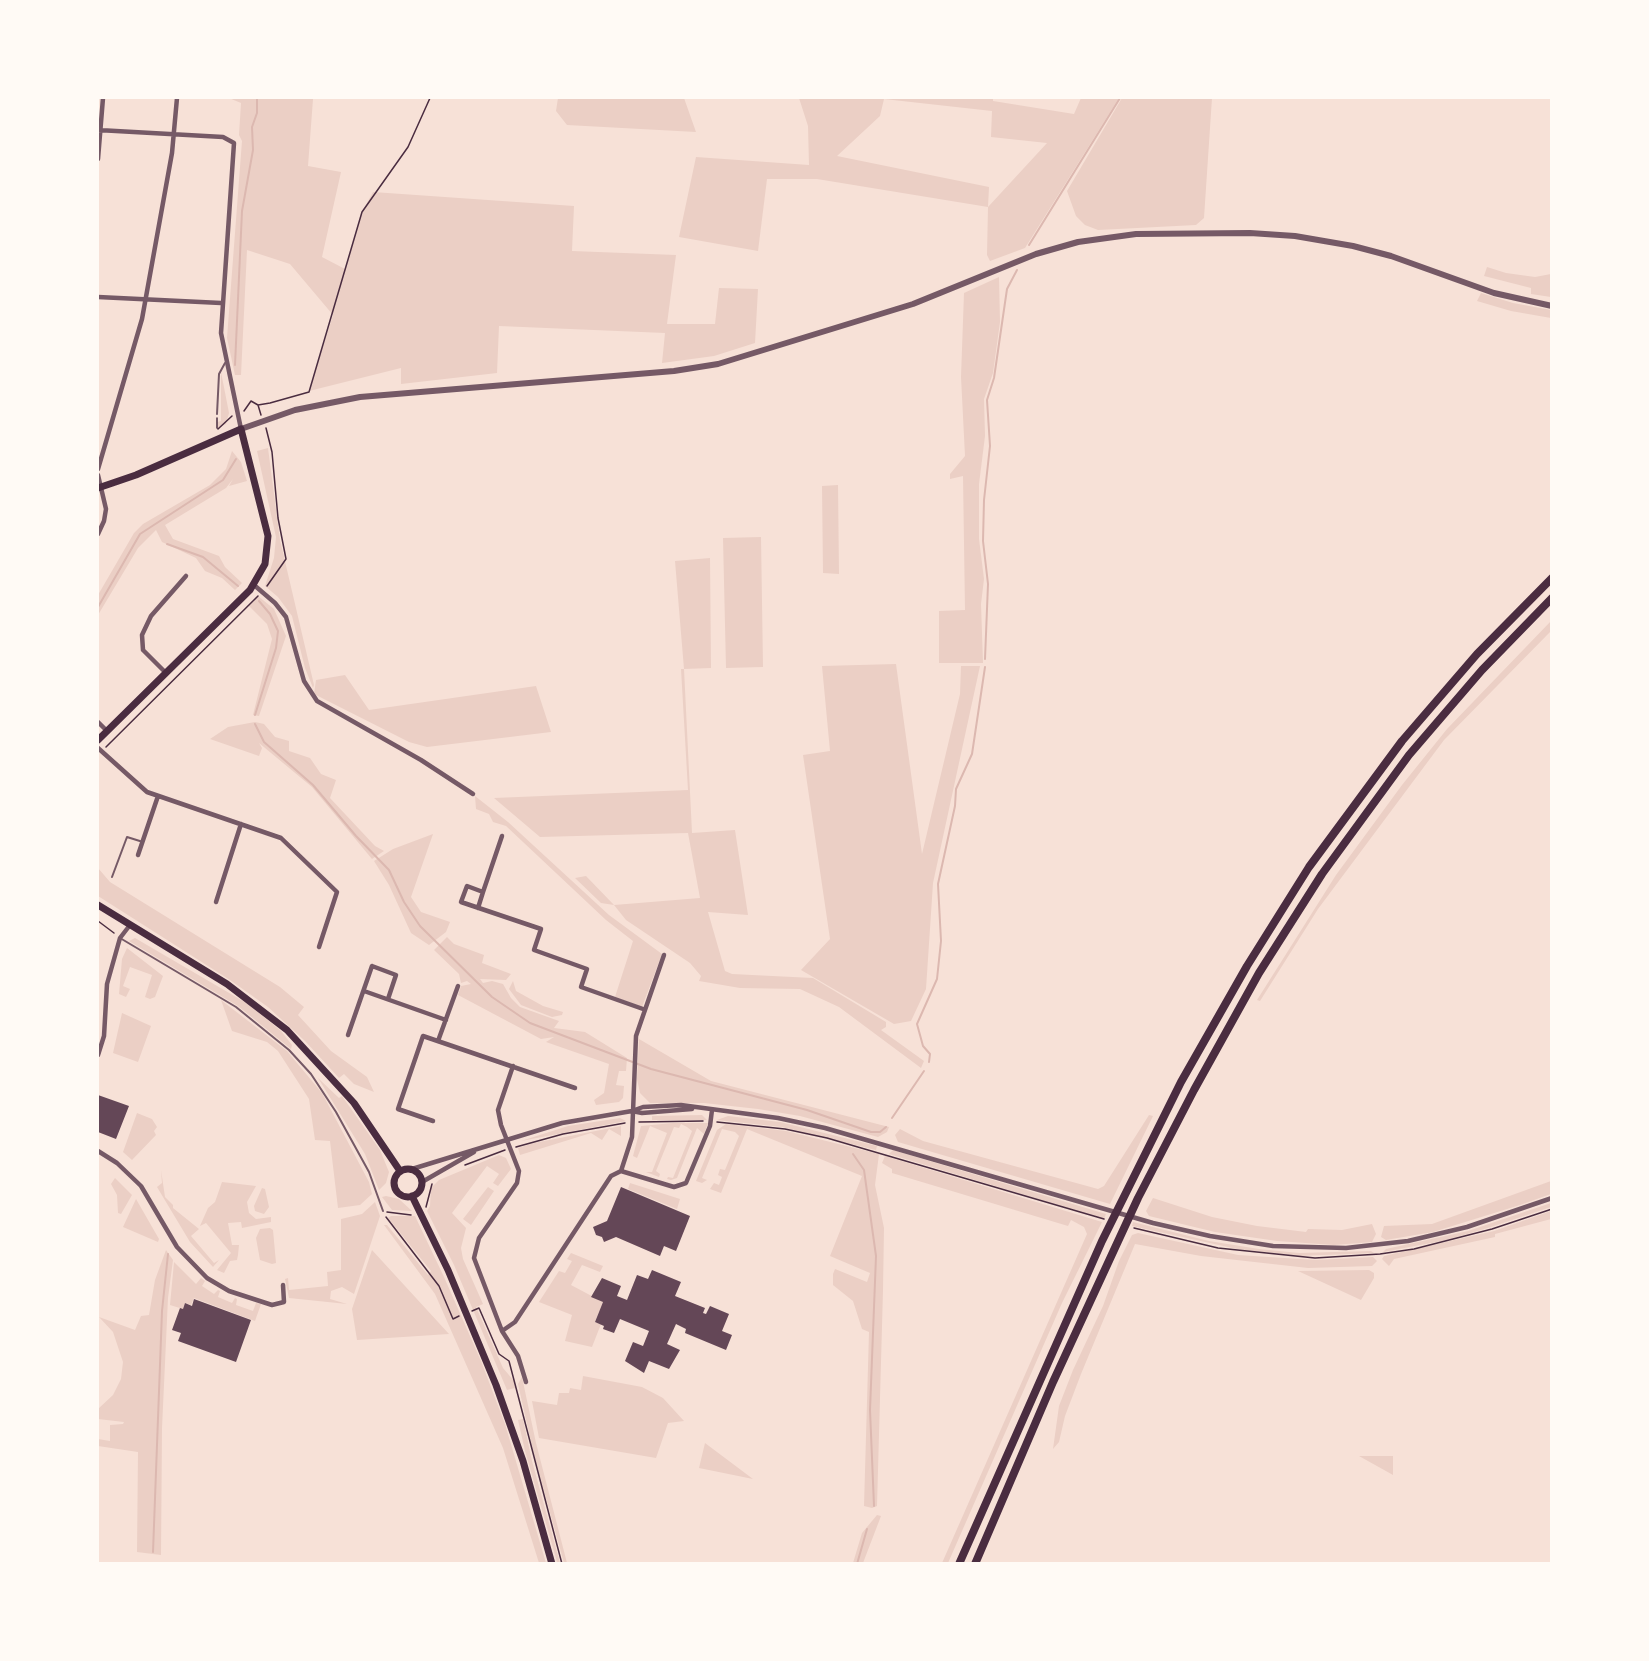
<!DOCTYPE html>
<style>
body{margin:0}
#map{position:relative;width:1649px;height:1661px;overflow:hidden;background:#f7e1d7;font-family:Lato,sans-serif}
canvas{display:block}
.frame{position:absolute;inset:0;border:99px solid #fffaf5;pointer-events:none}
</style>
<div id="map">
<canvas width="1649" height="1661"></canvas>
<div class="frame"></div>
</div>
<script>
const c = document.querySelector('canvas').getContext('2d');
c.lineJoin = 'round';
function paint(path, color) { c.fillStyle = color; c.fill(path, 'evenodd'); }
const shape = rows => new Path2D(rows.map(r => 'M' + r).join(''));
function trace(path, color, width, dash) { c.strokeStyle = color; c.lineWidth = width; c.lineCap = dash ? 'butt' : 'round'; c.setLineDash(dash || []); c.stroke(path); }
const green = shape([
 [229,98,313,99,308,166,341,172,322,257,345,269,362,212,373,192,574,206,572,251,676,255,667,324,715,324,719,288,758,289,755,343,714,356,662,363,665,333,499,326,497,373,401,384,401,368,309,391,333,315,290,264,247,250,241,375,235,375,227,338,242,141,239,135,241,103],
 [558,98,684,98,696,132,567,125,556,111],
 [799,98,993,98,993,101,1074,114,1081,98,1119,98,1025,248,990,261,987,255,988,207,1047,143,991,137,992,111,884,99,880,116,837,156,989,187,988,207,817,179,767,179,758,251,679,237,696,157,809,165,808,126],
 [1122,98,1212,98,1204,218,1196,225,1098,230,1085,225,1076,216,1067,191],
 [1487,267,1506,273,1535,277,1551,274,1551,297,1531,294,1531,288,1484,276],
 [999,277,1000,322,993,373,984,399,985,436,979,484,979,539,984,579,981,604,983,663,939,663,939,611,965,610,963,476,950,479,950,474,965,456,961,377,964,293],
 [1481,293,1513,303,1551,310,1551,318,1511,311,1477,301],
 [221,372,229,413,226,424,218,428,217,422,221,421],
 [268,448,280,540,314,685,313,688,305,668,292,616,278,597,265,586,274,558,276,537,257,451],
 [232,451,241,462,247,481,229,486,233,479,226,488,165,525,173,539,219,556,225,567,242,583,235,590,222,578,205,571,196,558,162,542,156,530,138,548,98,615,98,595,134,533,143,524,210,485,226,469],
 [838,485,839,574,823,573,822,486],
 [761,537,763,667,726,668,723,538],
 [710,558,711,668,684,669,692,833,735,830,748,915,708,912,725,971,732,974,813,978,886,1022,886,1027,881,1030,924,1061,921,1068,839,1007,800,989,740,988,699,981,701,976,690,963,626,920,614,905,601,903,575,878,586,876,614,905,700,898,688,833,540,837,494,798,688,790,681,669,684,669,675,561],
 [258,596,274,609,286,636,259,716,253,715,272,639,267,624,249,606],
 [1551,621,1551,631,1444,740,1318,909,1260,1001,1257,1000,1336,875,1402,785,1447,729],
 [896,664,922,854,960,694,961,666,980,666,933,883,926,989,911,1021,894,1024,801,970,830,939,803,755,830,751,822,666],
 [345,675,369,710,536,686,551,732,427,747,409,742,314,694,316,680],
 [255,722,264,724,275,737,289,741,289,751,310,758,321,774,336,780,330,798,375,846,384,851,372,859,312,787,259,743,262,748,259,756,210,739,228,727],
 [475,796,508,822,609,915,662,954,642,1007,615,997,633,941,606,920,506,826,493,822,489,814,476,809],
 [433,834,411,897,421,912,450,922,446,932,429,945,411,933,389,885,374,861,393,849],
 [98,868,110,882,280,987,304,1007,298,1015,331,1051,367,1077,374,1092,354,1084,344,1074,339,1078,305,1041,268,1007,230,980,98,896],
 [447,937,454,944,484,955,482,963,511,974,506,980,480,979,483,983,492,981,503,984,511,998,520,1007,559,1021,554,1028,585,1032,627,1058,626,1071,619,1071,616,1085,624,1086,623,1098,619,1102,596,1105,594,1100,604,1093,609,1064,546,1042,554,1037,541,1039,458,995,461,986,471,984,467,981,461,983,459,974,434,950],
 [135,938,248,1004,281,1031,292,1045,291,1049,238,1006,129,941],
 [127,948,163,976,155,997,150,999,145,997,152,975,130,967,123,986,130,989,126,997,119,994,122,959],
 [513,981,516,991,543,1006,563,1012,562,1015,552,1017,521,1005,509,989],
 [221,1000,287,1051,322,1093,369,1182,372,1194,360,1205,338,1208,330,1141,315,1140,309,1099,278,1051,267,1042,232,1031],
 [122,1013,151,1026,138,1062,113,1053],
 [639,1039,711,1081,889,1127,887,1132,878,1137,800,1116,758,1109,704,1103,650,1103,640,1093,637,1079],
 [318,1078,339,1098,342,1096,380,1150,389,1172,386,1183,379,1190,365,1154],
 [137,1113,152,1119,157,1127,154,1131,156,1135,132,1160,123,1152],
 [702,1115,707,1120,652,1120,652,1116],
 [1149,1115,1153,1116,1110,1204,898,1142,895,1135,900,1129,923,1141,1098,1189,1104,1186],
 [728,1116,780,1122,877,1146,876,1150,782,1127,717,1120],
 [620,1118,626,1121,521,1141,568,1126],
 [673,1123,708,1123,704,1134,697,1128,677,1178,671,1180,667,1179,668,1177,673,1178,692,1131,687,1127,681,1124,679,1128,674,1127,656,1171,660,1174,659,1177,646,1172,652,1172,667,1133,650,1126,637,1158,633,1156,641,1126],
 [726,1124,786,1131,879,1154,875,1185,884,1228,883,1290,877,1506,872,1508,864,1506,869,1332,862,1329,853,1301,833,1285,833,1274,835,1269,867,1282,870,1273,830,1256,862,1176,747,1129,721,1193,710,1189,714,1183,719,1185,722,1177,718,1175,720,1169,725,1170,739,1136,735,1132,722,1129,702,1178,707,1180,702,1183,696,1181,717,1130],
 [621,1126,621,1136,609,1129,602,1140,591,1133,520,1155,518,1148,534,1143],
 [893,1150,1106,1214,1104,1219,889,1154],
 [499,1155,506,1158,511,1169,498,1186,493,1183,499,1174,487,1166,452,1213,466,1228,461,1248,463,1259,483,1304,476,1307,503,1368,514,1381,515,1388,507,1390,454,1265,427,1211,430,1206,431,1188,439,1180],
 [885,1156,1102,1222,1062,1303,948,1563,942,1563,1087,1234,1084,1227,1071,1220,1068,1226,892,1173,892,1169,882,1163],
 [161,1170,165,1197,173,1205,173,1208,199,1229,191,1236,214,1263,219,1260,213,1267,190,1242,157,1187,162,1183],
 [115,1178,132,1195,121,1214,118,1213,117,1195,111,1184],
 [1551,1181,1551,1194,1520,1205,1433,1232,1386,1240,1381,1237,1384,1226,1432,1224],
 [222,1182,256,1186,247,1202,249,1213,256,1219,271,1217,271,1222,242,1228,241,1222,228,1223,232,1245,239,1245,238,1255,237,1260,230,1261,224,1273,217,1270,231,1253,206,1223,200,1226,208,1208,215,1202],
 [630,1183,680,1199,677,1209,628,1189],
 [488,1187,494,1191,471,1225,463,1219],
 [262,1188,265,1189,269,1207,264,1214,255,1211,254,1206],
 [386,1196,399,1199,412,1211,392,1210,382,1197],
 [1153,1198,1212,1217,1257,1226,1306,1232,1308,1229,1342,1230,1372,1224,1376,1234,1372,1242,1334,1245,1277,1241,1215,1232,1149,1216,1146,1211],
 [136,1199,159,1239,158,1242,123,1227],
 [375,1202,380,1216,354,1294,342,1287,331,1291,330,1299,347,1304,289,1298,285,1279,288,1278,289,1290,328,1286,327,1272,341,1270,341,1219,362,1214],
 [1551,1203,1551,1207,1491,1227,1447,1240,1383,1252,1386,1249,1468,1231],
 [1551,1211,1551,1219,1495,1234,1495,1237,1394,1259,1389,1266,1382,1259,1384,1256,1494,1231],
 [391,1216,415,1216,444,1277,481,1361,505,1424,546,1563,539,1563,503,1448,435,1294,384,1225,387,1225,428,1275,431,1271,388,1218],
 [1133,1222,1209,1241,1259,1249,1299,1253,1371,1251,1374,1253,1299,1256,1237,1249,1132,1226],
 [270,1228,273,1230,276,1263,272,1264,260,1260,256,1238,260,1229],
 [1138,1233,1238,1255,1316,1260,1373,1257,1377,1261,1372,1266,1308,1268,1201,1256,1135,1244,1081,1374,1065,1416,1059,1442,1053,1449,1059,1406,1073,1370,1103,1306,1119,1261,1132,1235],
 [166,1250,173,1260,168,1298,162,1428,161,1555,137,1552,138,1452,98,1446,98,1439,110,1441,110,1425,123,1424,124,1422,98,1419,98,1409,113,1395,121,1379,123,1362,113,1332,99,1317,135,1330,141,1316,149,1315,155,1280],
 [372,1250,449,1334,357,1340,352,1309],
 [571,1253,603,1266,600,1272,582,1265,571,1285,603,1302,595,1322,601,1324,592,1347,565,1341,572,1315,539,1302,559,1271,565,1273,572,1261,567,1259],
 [174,1262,196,1284,201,1278,205,1281,202,1286,214,1294,218,1290,220,1291,218,1297,232,1303,235,1298,237,1299,236,1305,253,1311,256,1303,261,1304,255,1321,194,1298,191,1305,185,1303,183,1309,170,1305],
 [1369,1270,1374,1273,1374,1278,1361,1300,1298,1271],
 [583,1376,642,1387,663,1398,684,1421,668,1423,656,1458,539,1438,532,1401,557,1405,559,1393,569,1393,570,1388,581,1390],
 [522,1377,536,1443,567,1563,564,1563,534,1455,518,1384],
 [523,1419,532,1461,560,1563,557,1562,525,1451,518,1420],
 [705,1443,753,1479,699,1468],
 [1359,1456,1393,1456,1393,1475],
 [877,1515,881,1516,863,1563,853,1563,862,1533]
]);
const stream = shape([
 [1029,245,1120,98],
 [235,365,242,211,253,150,252,127,257,113,257,98],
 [167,544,203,557,238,586],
 [98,607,140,534,223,480,236,459],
 [985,659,988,584,983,541,984,500,990,446,987,400,994,378,1007,289,1017,270],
 [255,715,276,648,278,631,270,614,259,601],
 [255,724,264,742,313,785,356,836,389,870,404,902,420,926,492,997,530,1023,651,1069,807,1110,871,1132,880,1132,886,1127],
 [929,1062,930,1054,923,1046,917,1024,937,979,941,941,938,884,955,806,956,789,972,754,985,667],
 [892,1118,924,1071],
 [853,1154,864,1170,876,1256,870,1410,874,1506],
 [153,1552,162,1311,168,1254],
 [152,1564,152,1563],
 [857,1564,867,1529]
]);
const building = shape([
 [98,1095,129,1106,116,1139,98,1132],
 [621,1187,690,1216,676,1251,664,1246,660,1256,616,1237,604,1242,602,1237,596,1235,593,1227,607,1221],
 [652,1270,681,1282,675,1296,705,1308,703,1313,706,1314,710,1306,729,1314,722,1331,732,1335,726,1350,685,1333,686,1329,676,1324,667,1344,680,1350,669,1369,649,1361,644,1373,625,1361,633,1342,643,1346,649,1331,620,1319,614,1333,603,1329,604,1326,595,1322,603,1302,591,1297,602,1278,621,1286,617,1296,627,1300,637,1275,648,1279],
 [194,1299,251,1320,236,1362,178,1341,181,1333,172,1330,180,1308,183,1309,185,1303,192,1306]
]);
const path = shape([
 [258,405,261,415],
 [244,411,251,401,258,405,270,403,309,392,362,212,408,147,430,98],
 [217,418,217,428],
 [266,428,272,452,278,518,286,559,267,586],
 [218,429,232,416],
 [106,747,258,596],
 [98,921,114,933],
 [639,1122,703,1121],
 [717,1122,785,1129,827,1138,1104,1219],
 [516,1147,563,1134,625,1123],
 [465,1165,505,1150],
 [426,1207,432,1184],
 [387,1212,411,1215],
 [386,1217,439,1286,453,1319,459,1316],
 [1134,1228,1218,1248,1315,1258,1380,1254,1414,1249,1492,1229,1552,1209],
 [472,1311,479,1308,499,1354,509,1361,562,1564]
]);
const service = shape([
 [217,414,219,374,225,363],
 [112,877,127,837,143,842],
 [120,938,236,1007,289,1050,311,1074,336,1112,369,1172,383,1211]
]);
const minor = shape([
 [98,130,223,137,234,143,221,333,241,429],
 [98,159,103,98],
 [98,297,221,303],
 [98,469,142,319,172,153,177,98],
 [98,475,106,509,104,521,98,534],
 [254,585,275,603,286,617,304,681,317,701,421,760,473,794],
 [166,673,143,650,142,635,151,616,186,576],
 [98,722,107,731],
 [98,748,147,792,281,838,337,892,319,947],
 [138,855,158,796],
 [483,892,502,836],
 [216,902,241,824],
 [478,908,483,892,467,886,461,902,541,929,534,950,587,969,581,987,643,1009],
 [364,991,446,1020],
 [348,1035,372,966,396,975,388,999],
 [438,1041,458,986],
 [98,1055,104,1036,107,984,120,938,130,925],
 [513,1066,498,1110,501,1125,519,1171,517,1183,479,1238,474,1258,502,1331,518,1356,526,1382],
 [632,1111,642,1113,692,1109],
 [433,1121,398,1109,423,1036,575,1088],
 [98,1151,117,1163,141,1186,177,1247,207,1278,229,1291,272,1305,284,1302,283,1285],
 [412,1169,562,1123,632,1111,643,1107,681,1105,778,1118,825,1128,1153,1223,1210,1236,1273,1246,1346,1248,1408,1241,1467,1227,1552,1198],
 [621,1171,632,1137,636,1036,664,955],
 [422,1182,474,1152],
 [502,1331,515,1322,611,1176,621,1171,674,1187,686,1183,710,1126,712,1110]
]);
const tertiary = shape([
 [241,429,295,410,360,397,674,371,718,364,913,304,1036,254,1078,242,1136,234,1250,233,1295,236,1353,246,1391,256,1494,293,1552,306]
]);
const secondary = shape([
 [98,488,136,475,241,429,268,536,265,564,250,590,98,740],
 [98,905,227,984,287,1030,354,1103,400,1171],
 '394 1183a14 14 0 1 1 28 0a14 14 0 1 1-28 0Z',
 [412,1196,448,1270,496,1385,523,1461,552,1564]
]);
const trunk = shape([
 [959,1564,1102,1241,1181,1082,1247,966,1309,867,1402,741,1477,654,1552,578],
 [975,1564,1053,1382,1138,1198,1194,1090,1259,973,1322,874,1409,755,1482,670,1552,598]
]);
paint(green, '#ebcfc5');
trace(stream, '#dcb8b0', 2);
paint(building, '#644757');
trace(path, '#4a2c40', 1.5);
trace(service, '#755966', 2);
trace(minor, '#755966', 4.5);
trace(tertiary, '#755966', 6);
trace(secondary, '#4a2c40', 7);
trace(trunk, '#4a2c40', 8);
</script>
